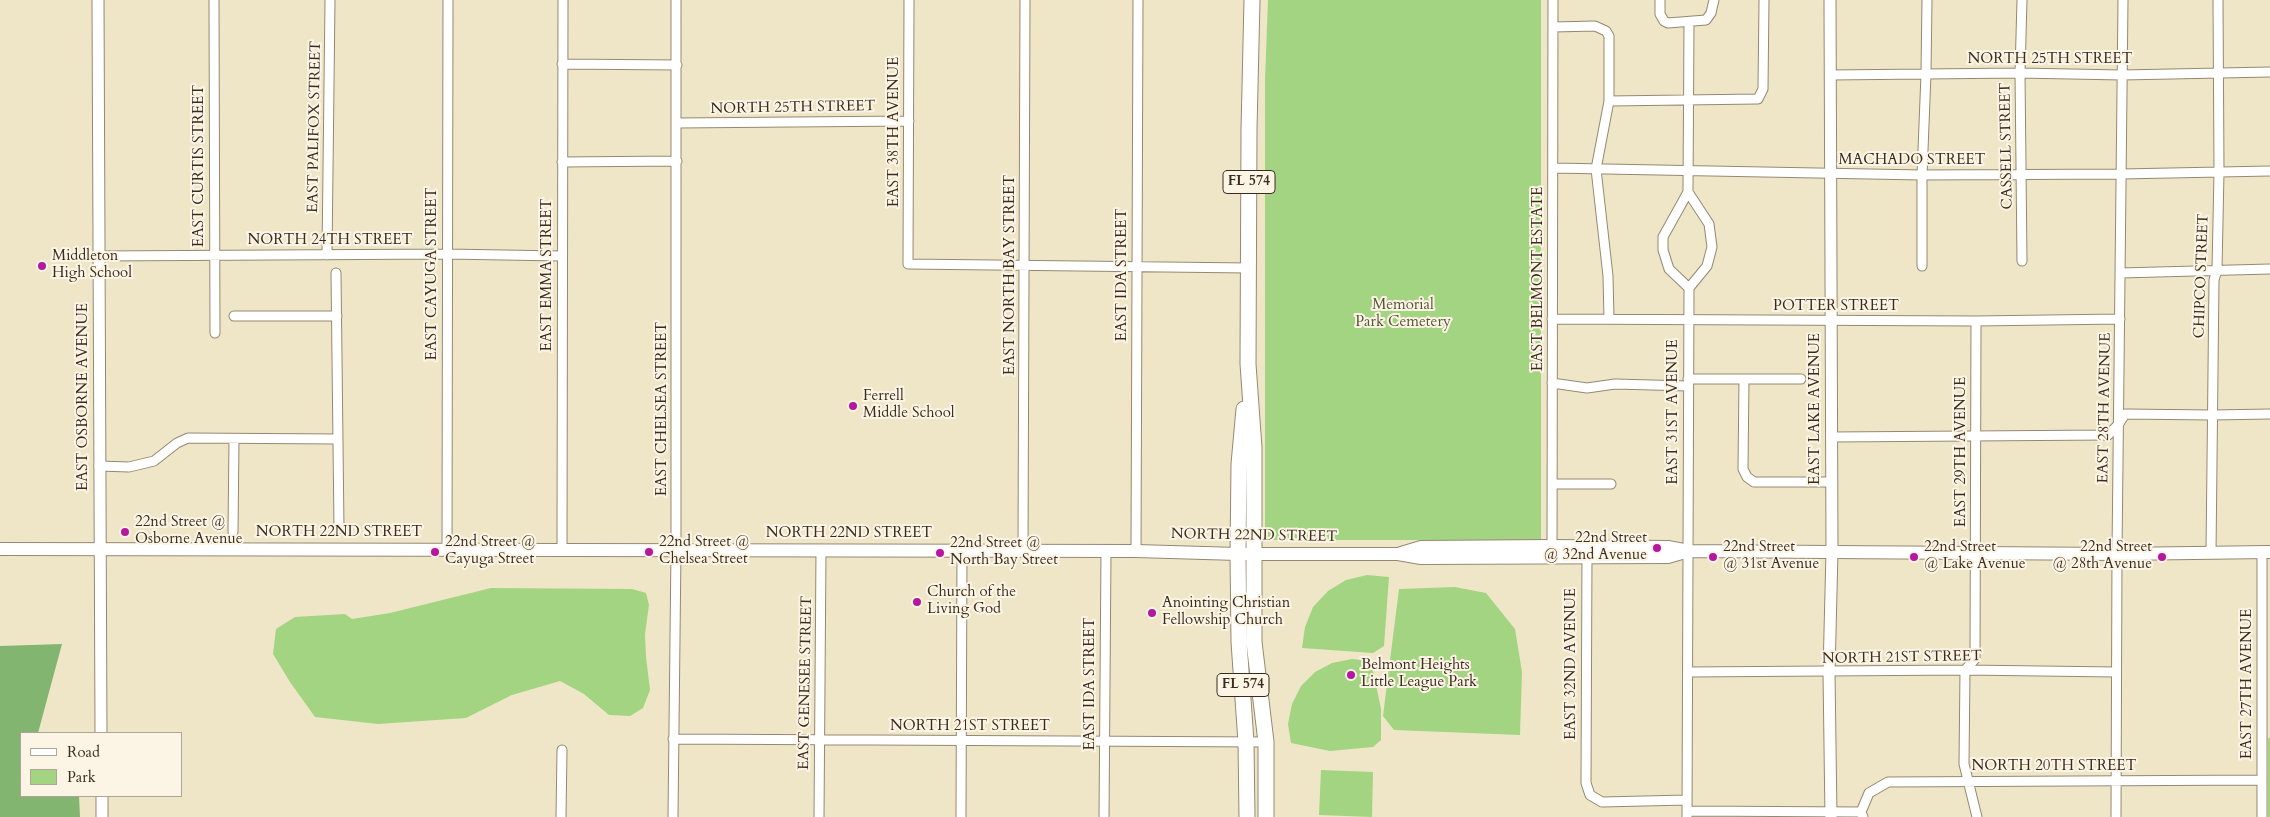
<!DOCTYPE html>
<style>
body{margin:0}
#map{position:relative;width:2270px;height:817px;overflow:hidden;background:#efe6c8;font-family:Cardo,serif}
canvas{display:block}
.legend{position:absolute;left:20px;top:732px;width:162px;height:65px;box-sizing:border-box;background:#fcf5e5;border:1px solid #afa495;margin:0;padding:6px 9px;list-style:none;font-size:15px;color:#3b2a1e}
.legend li{display:flex;align-items:center;gap:10px;height:25px}
.legend b{width:25px;border:1px solid #afa495}
</style>
<div id="map">
<canvas width="2270" height="817"></canvas>
<ul class="legend">
<li><b style="height:6px;background:#fff"></b>Road</li>
<li><b style="height:14px;background:#a3d482"></b>Park</li>
</ul>
</div>
<script>
const c = document.querySelector('canvas').getContext('2d');
c.lineJoin = 'round';
function paint(path, color) { c.fillStyle = color; c.fill(path, 'evenodd'); }
const shape = rows => new Path2D(rows.map(r => 'M' + r).join(''));
function trace(path, color, width, dash) { c.strokeStyle = color; c.lineWidth = width; c.lineCap = dash ? 'butt' : 'round'; c.setLineDash(dash || []); c.stroke(path); }
function write(font, color, halo, rows, align = 'center') {
  c.font = font + ' Cardo,serif'; c.lineWidth = 4; c.setLineDash([]); c.textBaseline = 'middle'; c.strokeStyle = halo; c.fillStyle = color; for (const [text, x, y, turn = 0] of rows) {
    c.save(); c.translate(x, y); c.rotate((+turn || 0) * Math.PI / 180); c.textAlign = isNaN(turn) ? turn : align; if (halo) c.strokeText(text, 0, 0); c.fillText(text, 0, 0); c.restore();
  }
}
const green = shape([
 [1268,0,1541,0,1541,540,1273,540,1265,535,1265,81],
 [1367,575,1389,577,1384,646,1373,653,1302,648,1305,627,1313,607,1328,591,1346,580],
 [1455,587,1486,593,1515,629,1522,672,1520,735,1394,730,1383,716,1399,589],
 [491,588,632,589,646,593,649,605,645,634,646,657,650,690,643,708,630,716,609,715,584,694,560,681,512,695,466,718,378,724,315,717,290,682,273,654,276,629,295,617,345,614,352,619,390,613],
 [1352,659,1371,661,1381,709,1381,740,1373,747,1330,751,1291,743,1288,724,1292,704,1301,686,1315,672,1332,663],
 [2268,738,2270,738,2270,817,2268,817],
 [1321,770,1373,772,1372,817,1319,815]
]);
const forest = shape([
 [62,644,38,733,21,733,21,796,79,796,80,817,0,817,0,646]
]);
const minor = shape([
 [214,0,215,333],
 [909,0,908,264,1249,268],
 [1660,0,1660,14,1664,21,1668,23,1706,20,1711,13,1714,0],
 [1553,27,1595,26,1606,31,1609,36,1609,101,1596,169,1608,276,1609,319],
 [562,64,677,65],
 [1830,75,2020,73,2122,75,2270,72],
 [1609,101,1758,99,1763,89,1764,0],
 [677,123,909,121],
 [562,162,677,161],
 [1553,168,1922,175,2121,174,2270,171],
 [1688,192,1709,224,1712,247,1707,266,1689,288],
 [327,255,330,0],
 [99,256,447,254,561,256],
 [2022,261,2020,73,2022,0],
 [1922,266,1922,175,1926,74,1927,0],
 [336,273,339,529],
 [2120,273,2270,269],
 [234,316,337,316],
 [1552,319,1976,321,2120,319],
 [1976,321,1975,659,1965,670,1964,764,1977,817],
 [1688,379,1801,379],
 [1744,379,1743,469,1747,477,1754,482,1831,482],
 [1552,383,1587,388,1615,384,1688,386],
 [1831,437,2108,435,2118,425,2125,414,2212,415,2270,414],
 [99,466,129,467,154,461,177,443,188,438,338,439],
 [1552,484,1611,484],
 [233,532,234,439],
 [447,549,448,0],
 [562,549,563,0],
 [1023,550,1025,0],
 [1136,551,1138,0],
 [1552,552,1553,0],
 [1587,552,1586,783,1590,795,1602,802,1687,800],
 [2211,553,2214,280,2217,270,2219,172,2218,0],
 [1688,672,1965,670,2116,672],
 [673,739,1266,742],
 [1687,811,1861,812],
 [561,817,562,750],
 [673,817,676,549,676,0],
 [819,817,821,550],
 [961,817,962,550],
 [1104,817,1106,551],
 [1687,817,1689,288,1669,269,1663,250,1663,237,1688,192,1689,22],
 [1863,817,1861,812,1869,793,1888,782,2262,780],
 [2116,817,2117,554,2123,0],
 [2262,817,2262,552]
]);
const tertiary = shape([
 [98,0,101,733],
 [1830,0,1832,551,1829,673,1831,817],
 [102,796,102,817]
]);
const secondary = shape([
 [0,549,1136,551,1238,554,1398,554,1421,558,1668,557,1689,551],
 [1401,553,1421,547,1552,546,1668,547,1689,551,2117,554,2270,552]
]);
const primary = shape([
 [1252,0,1249,130,1248,364,1254,448,1254,642,1266,742,1266,817],
 [1244,409,1239,464,1238,554,1239,642,1246,742,1247,817]
]);
const markers = [
 [42,266,5,"#b5179e"],
 [853,406,5,"#b5179e"],
 [125,532,5,"#b5179e"],
 [1657,548,5,"#b5179e"],
 [435,552,5,"#b5179e"],
 [649,552,5,"#b5179e"],
 [940,553,5,"#b5179e"],
 [1713,557,5,"#b5179e"],
 [1914,557,5,"#b5179e"],
 [2162,557,5,"#b5179e"],
 [917,602,5,"#b5179e"],
 [1152,613,5,"#b5179e"],
 [1351,675,5,"#b5179e"]
];
const shields = [
 [1249,182,52],
 [1243,685,52]
];
const shieldNames = [
 ["FL 574",1249,182],
 ["FL 574",1243,685]
];
const streetNames = [
 ["NORTH 25TH STREET",2050,60],
 ["NORTH 25TH STREET",793,108,-1],
 ["EAST PALIFOX STREET",315,127,-89],
 ["EAST 38TH AVENUE",895,132,-90],
 ["CASSELL STREET",2007,146,-91],
 ["MACHADO STREET",1912,161],
 ["EAST CURTIS STREET",200,166,-90],
 ["NORTH 24TH STREET",330,241],
 ["EAST CAYUGA STREET",433,274,-90],
 ["EAST EMMA STREET",548,275,-90],
 ["EAST NORTH BAY STREET",1011,275,-90],
 ["EAST IDA STREET",1123,275,-90],
 ["CHIPCO STREET",2202,276,-88],
 ["EAST BELMONT ESTATE",1539,279,-90],
 ["POTTER STREET",1836,307],
 ["EAST OSBORNE AVENUE",84,397,-90],
 ["EAST 28TH AVENUE",2105,408,-89],
 ["EAST CHELSEA STREET",663,409,-90],
 ["EAST LAKE AVENUE",1816,409,-90],
 ["EAST 31ST AVENUE",1674,412,-90],
 ["EAST 29TH AVENUE",1962,452,-90],
 ["NORTH 22ND STREET",339,533],
 ["NORTH 22ND STREET",849,534],
 ["NORTH 22ND STREET",1254,536,1],
 ["NORTH 21ST STREET",1902,658,-1],
 ["EAST 32ND AVENUE",1572,664,-90],
 ["EAST GENESEE STREET",806,683,-89],
 ["EAST IDA STREET",1091,684,-90],
 ["EAST 27TH AVENUE",2248,684,-90],
 ["NORTH 21ST STREET",970,727],
 ["NORTH 20TH STREET",2054,767]
];
const poiNames = [
 ["Middleton",52,257],
 ["High School",52,274],
 ["Ferrell",863,397],
 ["Middle School",863,414],
 ["22nd Street @",135,523],
 ["Osborne Avenue",135,540],
 ["22nd Street",1647,539,"right"],
 ["@ 32nd Avenue",1647,556,"right"],
 ["22nd Street @",445,543],
 ["Cayuga Street",445,560],
 ["22nd Street @",659,543],
 ["Chelsea Street",659,560],
 ["22nd Street @",950,544],
 ["North Bay Street",950,561],
 ["22nd Street",1723,548],
 ["@ 31st Avenue",1723,565],
 ["22nd Street",1924,548],
 ["@ Lake Avenue",1924,565],
 ["22nd Street",2152,548,"right"],
 ["@ 28th Avenue",2152,565,"right"],
 ["Church of the",927,593],
 ["Living God",927,610],
 ["Anointing Christian",1162,604],
 ["Fellowship Church",1162,621],
 ["Belmont Heights",1361,666],
 ["Little League Park",1361,683]
];
const parkNames = [
 ["Memorial",1403,306],
 ["Park Cemetery",1403,323]
];
paint(green, '#a3d482');
paint(forest, '#82b670');
trace(minor, '#958873', 11);
trace(tertiary, '#958873', 13);
trace(secondary, '#958873', 14);
trace(primary, '#958873', 17);
trace(minor, '#fff', 9);
trace(tertiary, '#fff', 11);
trace(secondary, '#fff', 12);
trace(primary, '#fff', 15);
for (const [x, y, r, color] of markers) { const dot = new Path2D(); dot.arc(x, y, r, 0, 2 * Math.PI); c.fillStyle = color; c.fill(dot); trace(dot, '#fcf5e5', 2); }
for (const [x, y, w] of shields) { const box = new Path2D(); box.roundRect(x - w / 2, y - 11.5, w, 23, 4); c.fillStyle = '#fcf5e5'; c.fill(box); trace(box, '#3b2a1e', 1); }
write('bold 14px', '#3b2a1e', null, shieldNames);
write('15px', '#3b2a1e', '#fcf5e5', streetNames);
write('15px', '#3b2a1e', '#fcf5e5', poiNames, 'left');
write('15px', '#555437', '#fcf5e5', parkNames);
</script>
